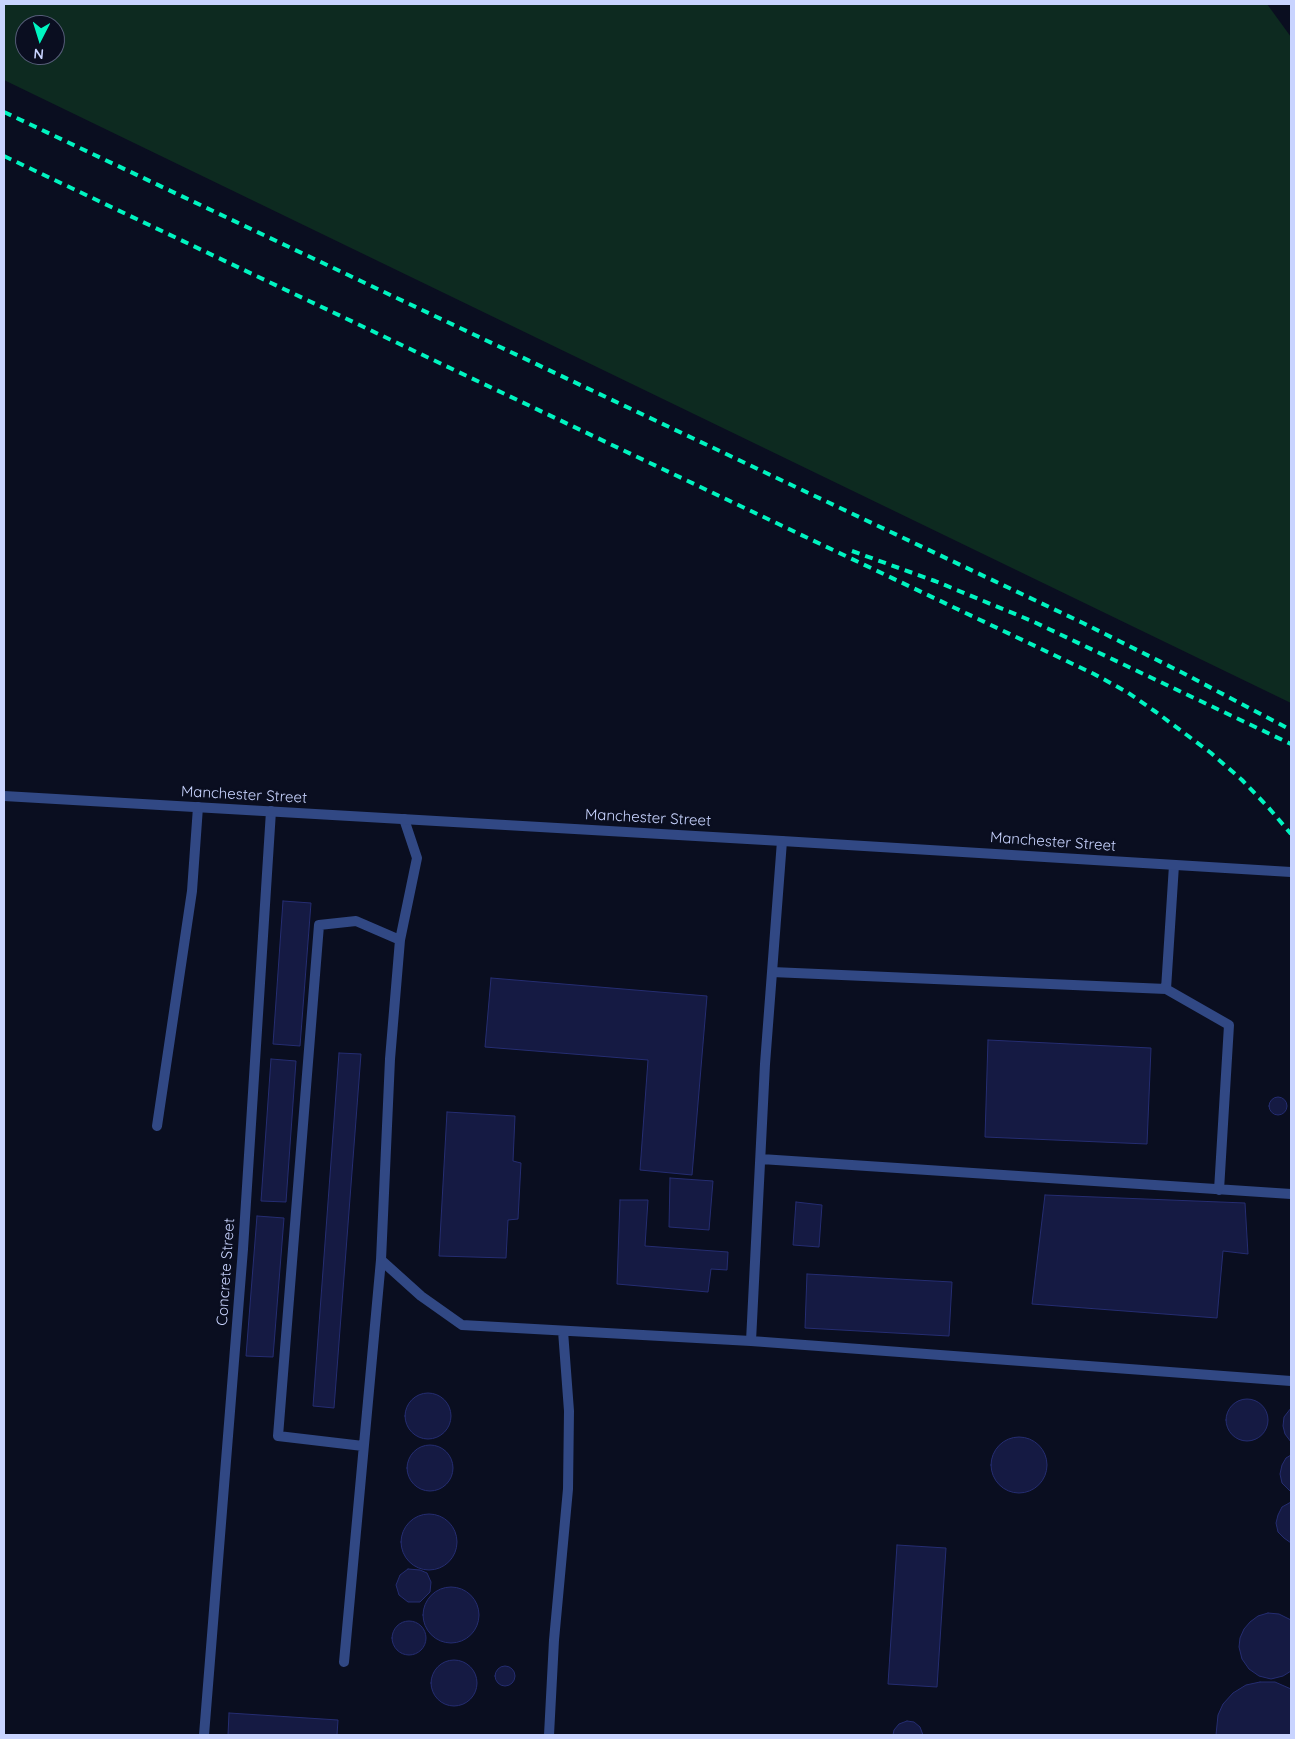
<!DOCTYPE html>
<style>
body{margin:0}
#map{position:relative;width:1295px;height:1739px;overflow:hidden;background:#0a0e20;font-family:Quicksand,sans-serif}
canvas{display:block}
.frame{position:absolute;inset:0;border:5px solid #c9d4ff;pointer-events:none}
.north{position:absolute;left:15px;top:15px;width:50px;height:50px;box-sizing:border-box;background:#0a0e20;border:1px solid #565d79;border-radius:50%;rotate:185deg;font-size:14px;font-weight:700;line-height:20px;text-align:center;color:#c9d4ff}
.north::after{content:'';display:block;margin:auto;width:18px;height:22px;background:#00f4c0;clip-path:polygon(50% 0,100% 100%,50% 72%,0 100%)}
</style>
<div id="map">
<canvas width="1295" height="1739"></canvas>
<div class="frame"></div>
<div class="north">N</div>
</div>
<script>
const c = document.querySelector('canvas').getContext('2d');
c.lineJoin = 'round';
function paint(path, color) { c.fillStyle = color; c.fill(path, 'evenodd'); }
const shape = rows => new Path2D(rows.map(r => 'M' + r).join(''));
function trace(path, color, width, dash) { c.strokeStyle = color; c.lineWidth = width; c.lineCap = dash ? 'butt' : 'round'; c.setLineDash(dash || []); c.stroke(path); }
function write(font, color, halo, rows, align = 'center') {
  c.font = font + ' Quicksand,sans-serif'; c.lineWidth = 4.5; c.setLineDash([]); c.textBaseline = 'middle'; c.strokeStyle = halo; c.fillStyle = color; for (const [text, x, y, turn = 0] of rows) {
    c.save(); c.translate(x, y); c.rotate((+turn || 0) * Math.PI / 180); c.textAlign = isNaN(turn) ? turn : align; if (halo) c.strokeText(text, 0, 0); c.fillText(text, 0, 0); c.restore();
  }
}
const green = shape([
 [4,4,1267,4,1291,37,1291,703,4,80],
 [25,25,55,25,55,55,25,55]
]);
const building = shape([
 [283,901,311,903,300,1046,273,1044,283,901],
 [491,978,707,996,692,1175,640,1170,648,1060,485,1047,491,978],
 [988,1040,1151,1048,1147,1144,985,1137,988,1040],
 [339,1053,361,1054,334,1408,313,1406,339,1053],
 [271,1059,296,1061,286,1202,261,1201,271,1059],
 '1269 1106a9 9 0 1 1 18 0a9 9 0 1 1-18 0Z',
 [447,1112,515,1116,513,1161,521,1163,518,1219,508,1220,506,1258,439,1256,447,1112],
 [670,1178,713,1181,709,1230,669,1227,670,1178],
 [1045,1195,1245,1203,1248,1254,1223,1251,1217,1318,1032,1304,1045,1195],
 [620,1200,648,1200,645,1246,728,1252,727,1270,711,1269,708,1292,617,1284,620,1200],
 [796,1202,822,1205,819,1247,793,1245,796,1202],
 [257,1216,284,1218,273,1357,246,1356,257,1216],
 [807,1274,952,1282,949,1336,805,1328,807,1274],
 '405 1416a23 23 0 1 1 46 0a23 23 0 1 1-46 0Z',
 '1226 1420a21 21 0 1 1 42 0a21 21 0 1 1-42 0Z',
 [1291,1408,1291,1442,1285,1434,1283,1426,1284,1417,1291,1408],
 '991 1465a28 28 0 1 1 56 0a28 28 0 1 1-56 0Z',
 '407 1468a23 23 0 1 1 46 0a23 23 0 1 1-46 0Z',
 [1291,1455,1291,1492,1282,1483,1280,1474,1282,1465,1286,1458,1291,1455],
 [1291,1502,1291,1543,1284,1538,1278,1532,1276,1523,1278,1515,1282,1507,1291,1502],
 '401 1542a28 28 0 1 1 56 0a28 28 0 1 1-56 0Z',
 [897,1545,946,1548,937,1687,888,1684,897,1545],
 [408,1569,420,1570,427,1573,431,1582,430,1592,420,1602,408,1602,399,1595,396,1585,400,1575,408,1569],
 '423 1615a28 28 0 1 1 56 0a28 28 0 1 1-56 0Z',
 [1268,1613,1279,1614,1291,1620,1291,1671,1283,1676,1271,1679,1259,1676,1249,1669,1242,1659,1239,1647,1240,1638,1244,1629,1250,1622,1258,1616,1268,1613],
 '392 1638a17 17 0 1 1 34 0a17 17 0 1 1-34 0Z',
 '431 1683a23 23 0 1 1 46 0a23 23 0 1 1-46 0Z',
 '495 1676a10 10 0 1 1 20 0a10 10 0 1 1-20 0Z',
 [1260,1682,1275,1682,1291,1689,1291,1735,1216,1735,1218,1715,1223,1704,1233,1693,1246,1685,1260,1682],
 [229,1713,338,1720,337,1735,228,1735,229,1713],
 [907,1721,914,1722,920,1727,923,1735,893,1735,894,1730,899,1724,907,1721]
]);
const service = shape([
 [1174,865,1166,989,1229,1025,1219,1190],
 [772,972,1166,989],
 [157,1126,192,891,198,807],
 [761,1159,1291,1194],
 [381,1260,421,1296,462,1325,751,1341,1291,1381],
 [751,1341,765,1064,782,841],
 [363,1446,278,1436,319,925,356,921,400,940],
 [344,1662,381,1260,390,1059,400,940,417,858,404,819],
 [204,1735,243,1249,271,811],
 [549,1735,554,1640,568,1489,569,1411,563,1331]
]);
const tertiary = shape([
 [4,796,782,841,1291,872]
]);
const rail = shape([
 [4,112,1083,623,1181,672,1291,730],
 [4,156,1094,674,1127,692,1156,712,1211,753,1242,780,1268,807,1291,834],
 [852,551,935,581,1032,621,1291,744]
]);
const streetNames = [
 ["Manchester Street",244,795,3],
 ["Manchester Street",648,818,3],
 ["Manchester Street",1053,842,4],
 ["Concrete Street",226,1272,-86]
];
paint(green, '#0d2a20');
paint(building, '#151a43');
trace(building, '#252d71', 1);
trace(service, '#314884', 10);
trace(tertiary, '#314884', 10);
trace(rail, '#00f4c0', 4, [8, 6]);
write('15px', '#c9d4ff', '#0a0e20', streetNames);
</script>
